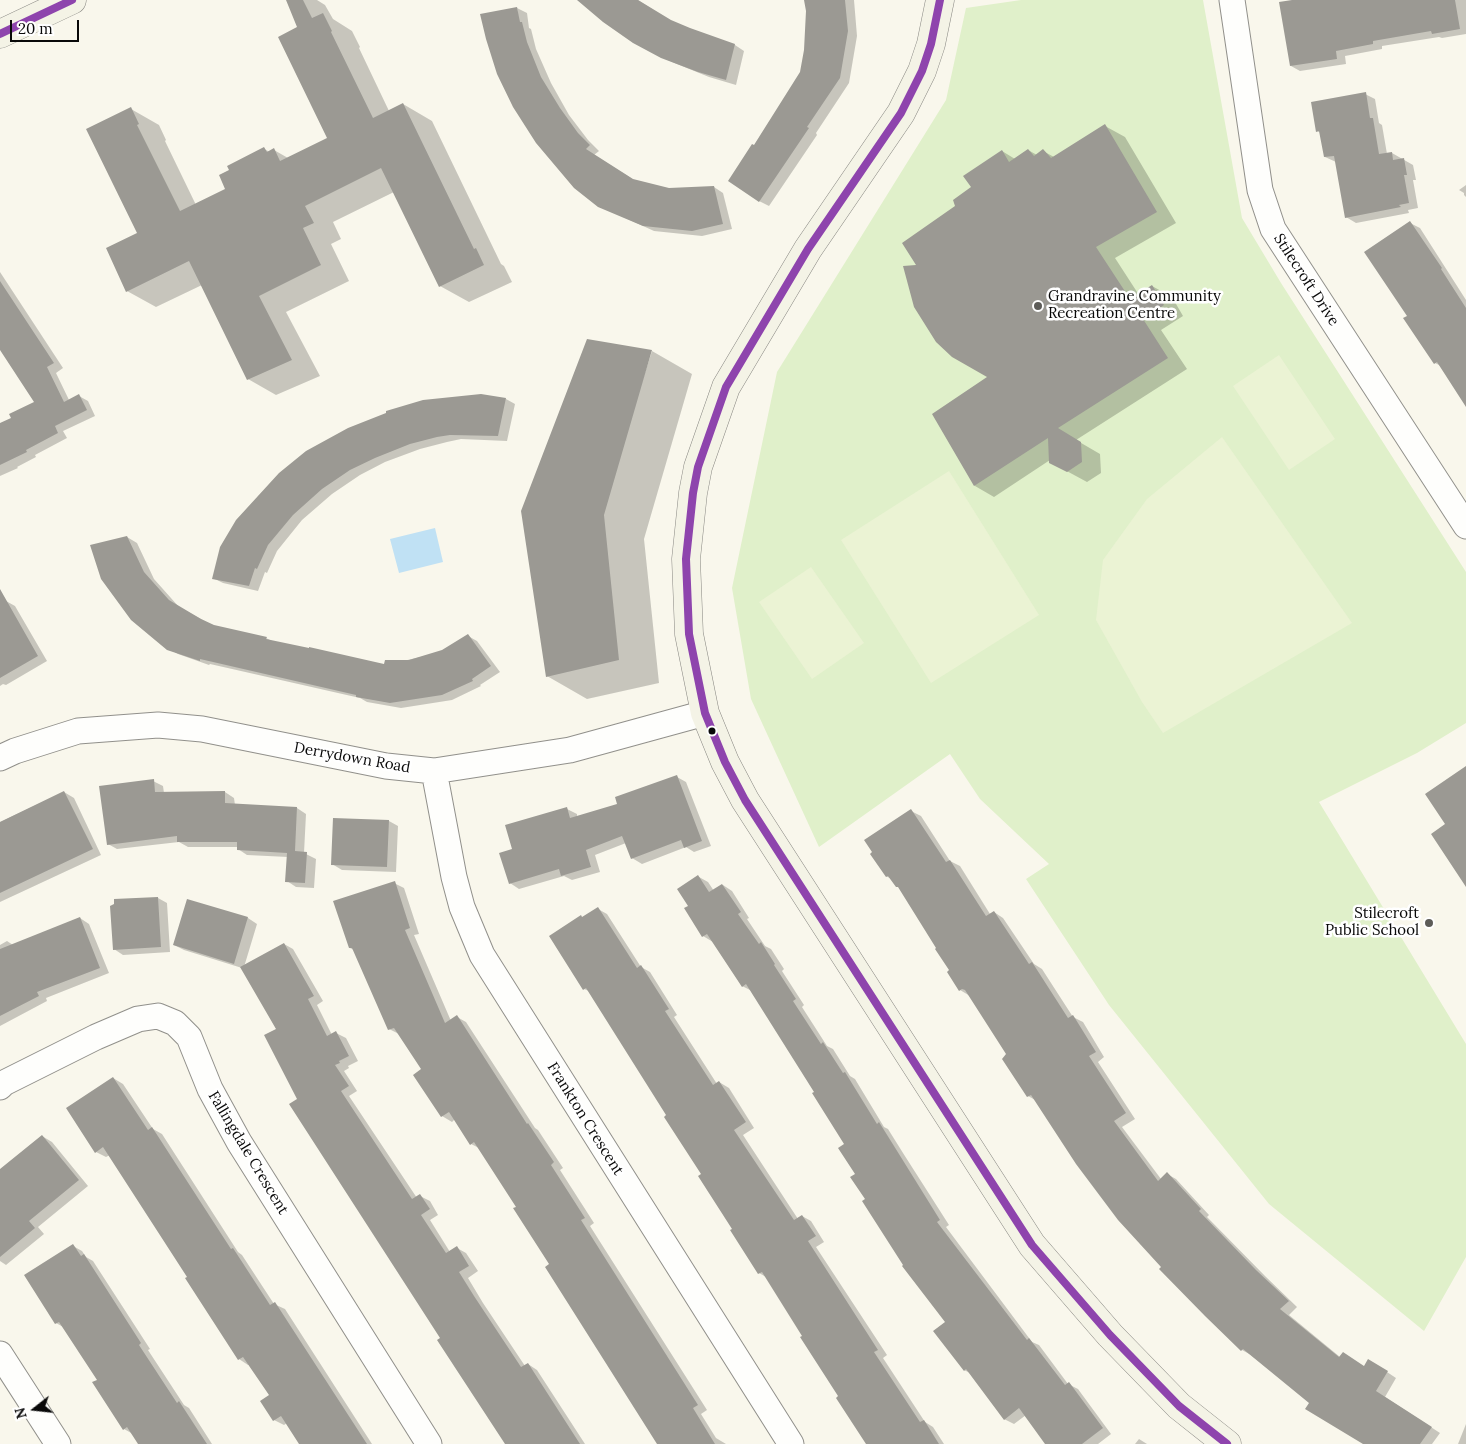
<!DOCTYPE html>
<style>
body{margin:0}
#map{position:relative;width:1466px;height:1444px;overflow:hidden;background:#f9f7ec;font-family:Lora,serif}
canvas{display:block}
.north{position:absolute;left:10px;top:1384px;width:50px;height:50px;-webkit-text-stroke:4px #fff;paint-order:stroke;rotate:254deg;font-size:14px;font-weight:700;line-height:20px;text-align:center;color:#090909}
.north::after{content:'';display:block;margin:auto;width:18px;height:22px;background:#090909;clip-path:polygon(50% 0,100% 100%,50% 72%,0 100%)}
.scale{position:absolute;left:10px;top:20px;width:69px;height:22px;box-sizing:border-box;border:2px solid #090909;border-top:0;padding-left:6px;font-size:15px;line-height:18px;white-space:nowrap;color:#090909;-webkit-text-stroke:4px #fff;paint-order:stroke}
</style>
<div id="map">
<canvas width="1466" height="1444"></canvas>
<div class="north">N</div>
<div class="scale">20 m</div>
</div>
<script>
const c = document.querySelector('canvas').getContext('2d');
c.lineJoin = 'round';
function paint(path, color) { c.fillStyle = color; c.fill(path, 'evenodd'); }
const shape = rows => new Path2D(rows.map(r => 'M' + r).join(''));
function trace(path, color, width, dash) { c.strokeStyle = color; c.lineWidth = width; c.lineCap = dash ? 'butt' : 'round'; c.setLineDash(dash || []); c.stroke(path); }
function write(font, color, halo, rows, align = 'center') {
  c.font = font + ' Lora,serif'; c.lineWidth = 5; c.setLineDash([]); c.textBaseline = 'middle'; c.strokeStyle = halo; c.fillStyle = color; for (const [text, x, y, turn = 0] of rows) {
    c.save(); c.translate(x, y); c.rotate((+turn || 0) * Math.PI / 180); c.textAlign = isNaN(turn) ? turn : align; if (halo) c.strokeText(text, 0, 0); c.fillText(text, 0, 0); c.restore();
  }
}
const green = shape([
 [1021,0,1203,0,1242,218,1281,283,1466,572,1466,723,1417,753,1319,802,1466,1044,1466,1257,1424,1331,1269,1204,1109,1005,1026,879,1049,864,980,799,950,754,819,847,751,699,732,588,777,372,946,100,966,8]
]);
const pitch = shape([
 [1279,355,1335,439,1289,470,1233,386],
 [1222,437,1352,623,1163,733,1142,702,1096,620,1103,560,1147,499],
 [949,471,1039,615,931,683,841,540],
 [811,567,864,643,812,679,759,602]
]);
const water = shape([
 [435,528,443,562,399,573,390,539]
]);
const shadow = shape([
 [287,0,317,0,325,5,333,19,352,31,360,47,359,48,389,111,403,104,432,121,501,264,504,266,512,282,469,302,440,286,394,192,333,222,341,239,331,244,349,281,286,312,320,376,276,395,248,379,202,285,156,307,127,291,139,233,131,109,159,125,166,140,165,141,196,205,227,190,264,149,270,152,274,150,288,158,329,138,299,28],
 [582,0,638,0,672,22,735,45,744,51,736,85,709,77,672,62,644,48],
 [805,0,854,0,857,36,849,83,816,133,817,135,769,206,759,201,754,146,801,72,805,50,807,10],
 [1298,0,1466,0,1466,34,1442,38,1439,37,1382,46,1382,49,1345,56,1346,64,1300,71,1291,66],
 [517,8,527,13,529,28,531,29,536,49,551,83,569,115,588,140,599,151,594,155,634,180,669,189,714,187,723,193,732,229,702,236,654,231,599,206,537,142],
 [1365,94,1375,99,1379,123,1382,125,1387,154,1392,153,1413,165,1416,180,1413,180,1418,208,1408,210,1409,213,1356,223,1346,217,1336,162,1325,157,1321,133,1317,131],
 [1105,126,1125,137,1176,223,1115,258,1139,295,1152,286,1172,297,1183,316,1161,330,1187,369,1076,440,1100,454,1101,473,1087,482,1050,462,1050,460,994,497,975,486,989,377,918,266,957,207,1002,151,1015,159,1028,150,1037,155,1043,151,1054,157],
 [1466,185,1466,197,1464,195,1464,193,1459,190],
 [1410,223,1420,228,1466,300,1466,405,1441,366,1435,363,1408,316],
 [0,272,63,368,56,373,69,400,79,396,88,401,95,416,63,431,67,438,35,455,36,457,17,467,18,468,0,476,0,425,12,419,36,403,0,348],
 [652,351,692,374,644,539,659,683,587,699,547,676],
 [506,399,515,404,507,441,461,439,447,442,420,449,385,462,360,475,332,494,302,520,277,551,267,573,265,572,258,591,223,583,213,578,280,474],
 [127,537,137,543,154,579,179,607,214,626,266,638,272,641,385,665,443,652,468,636,477,641,500,672,480,685,481,686,452,700,401,708,367,702,360,698,210,664,209,665,178,654,168,648],
 [6,601,15,606,47,661,6,685,3,684,0,686,0,604],
 [677,777,686,782,711,846,694,852,686,847,642,864,632,858,626,843,595,855,600,872,572,880,564,876,519,889,510,883,514,850,567,809,577,814,577,818,619,805],
 [153,781,163,786,164,793,225,792,234,798,235,805,297,808,306,814,304,853,316,859,314,888,296,887,287,881,288,857,247,855,238,849,238,847,188,847,179,842,117,849,108,844],
 [64,792,74,798,101,855,0,902,0,822],
 [911,811,921,816,950,861,960,866,990,914,994,912,1003,918,1034,964,1042,969,1073,1017,1083,1022,1104,1057,1098,1062,1135,1119,1122,1127,1161,1179,1167,1174,1176,1179,1209,1215,1207,1217,1265,1276,1297,1307,1289,1315,1340,1357,1364,1367,1378,1366,1396,1378,1385,1397,1440,1433,1432,1444,1365,1444,1311,1403,1251,1355,1242,1350,1163,1267,1037,1101,1028,1096,1004,1059,1007,1054,970,996,960,990,951,971,900,888,893,880,886,876],
 [389,821,398,826,396,872,342,870,332,864],
 [699,877,708,882,714,891,723,885,732,891,749,918,747,919,765,946,771,949,784,969,782,971,804,1005,802,1007,827,1046,833,1049,850,1076,855,1079,884,1127,888,1129,903,1153,949,1225,946,1227,1032,1342,1039,1345,1068,1384,1078,1389,1111,1434,1098,1444,1047,1444,1026,1415,1014,1424,1004,1419,970,1373,964,1370,947,1322,905,1265,867,1200,846,1145,815,1092,752,991,742,986,713,942,703,936,690,907],
 [394,883,404,888,419,934,414,935,451,1021,457,1017,466,1022,535,1128,538,1130,563,1168,560,1170,594,1223,590,1226,707,1410,701,1414,716,1438,726,1444,659,1444,550,1265,518,1207,479,1148,471,1144,455,1119,452,1122,442,1116,415,1075,423,1070,399,1034,389,1029,354,950,350,948],
 [158,898,167,903,170,952,123,955,114,949,116,905],
 [188,900,248,918,257,924,244,967,284,944,293,949,323,1001,317,1005,332,1035,336,1033,346,1038,358,1061,348,1066,349,1068,344,1071,357,1091,349,1096,417,1198,420,1196,430,1201,438,1215,430,1220,450,1252,457,1248,466,1253,478,1271,468,1278,483,1303,525,1366,528,1364,537,1370,585,1444,506,1444,298,1100,277,1030,242,968,184,950,174,945],
 [598,909,607,914,641,967,650,972,677,1015,674,1017,717,1084,719,1082,729,1088,754,1128,743,1135,798,1219,802,1216,811,1221,824,1242,816,1247,887,1355,883,1358,925,1422,933,1427,944,1444,868,1444,804,1336,766,1277,759,1273,668,1116,589,991,584,989,583,918],
 [80,918,89,924,109,973,46,998,47,1001,0,1026,0,945,7,941,13,945],
 [113,1078,123,1084,153,1129,162,1134,238,1252,242,1255,274,1304,285,1309,372,1444,301,1444,287,1423,284,1425,274,1420,270,1396,250,1364,248,1365,239,1359,189,1277,110,1155,106,1157,96,1152],
 [42,1136,52,1142,88,1186,38,1227,44,1234,6,1265,0,1261,0,1184],
 [73,1246,82,1251,86,1257,93,1261,150,1349,148,1350,184,1405,189,1408,212,1444,140,1444,133,1434,124,1429,98,1380,65,1328,56,1323],
 [1466,1424,1466,1444,1458,1444],
 [1139,1439,1147,1444,1135,1444]
]);
const building = shape([
 [286,0,303,0,312,18,323,13,332,31,331,32,373,118,403,103,474,249,476,248,484,265,439,287,381,168,305,206,314,223,303,228,321,265,259,296,292,360,247,380,189,261,126,292,106,248,137,233,86,129,131,107,139,124,137,125,180,211,225,189,219,175,229,170,227,166,264,147,267,152,274,148,280,161,327,138,278,37,297,27],
 [577,0,638,0,671,20,690,28,735,44,726,80,698,72,661,58,633,43,603,22],
 [804,0,845,0,848,31,840,78,807,127,809,128,759,202,728,181,752,144,754,145,800,72,804,50,806,11],
 [1292,0,1455,0,1460,29,1432,34,1431,31,1373,41,1373,44,1336,51,1337,59,1290,66,1279,2],
 [517,7,520,22,522,22,527,42,541,77,560,108,578,133,590,145,586,149,633,179,669,188,714,186,723,224,692,231,643,226,598,207,574,188,536,143,513,107,497,74,486,39,480,14],
 [1366,92,1370,118,1373,118,1379,154,1392,152,1393,160,1404,158,1407,175,1404,175,1409,203,1399,205,1401,207,1345,218,1334,156,1324,157,1319,131,1316,132,1311,102],
 [1105,124,1157,212,1096,247,1130,299,1152,285,1164,305,1143,319,1168,358,1058,428,1081,442,1082,462,1067,472,1049,463,1048,438,974,486,932,414,987,377,952,357,936,342,914,307,903,266,916,265,902,243,955,206,953,200,971,187,963,176,1002,150,1009,162,1028,149,1034,156,1043,149,1051,158],
 [1410,221,1442,268,1441,269,1466,308,1466,407,1437,362,1434,364,1403,318,1407,316,1364,252],
 [0,281,54,363,47,367,64,402,79,394,87,410,55,426,58,433,26,450,27,452,0,465,0,423,11,418,9,414,34,402,0,350],
 [587,339,652,350,604,515,619,660,546,677,521,511],
 [481,394,506,398,498,436,450,435,437,437,410,444,375,458,350,470,322,489,293,515,268,545,257,569,255,568,249,586,212,579,220,547,236,520,279,473,306,451,348,428,386,413,386,411,423,400],
 [127,536,144,572,169,600,201,619,214,625,267,637,266,639,309,648,309,647,384,664,385,660,409,660,442,650,468,634,491,666,472,679,473,681,442,695,390,703,356,697,356,695,200,659,200,661,167,650,131,620,101,579,90,545],
 [0,589,38,656,0,678],
 [1466,766,1466,887,1431,834,1445,824,1425,794],
 [677,775,702,841,684,848,681,840,631,859,622,836,586,850,591,867,561,876,559,869,509,884,499,853,512,849,505,825,567,807,570,818,617,804,615,797],
 [154,779,155,792,225,791,225,803,297,807,295,851,307,852,305,883,285,882,287,853,237,850,237,842,177,842,177,836,107,845,99,786],
 [64,791,93,849,0,893,0,822],
 [911,809,946,862,950,860,986,916,994,911,1029,964,1032,962,1068,1018,1073,1015,1096,1052,1089,1056,1126,1113,1114,1121,1158,1181,1167,1172,1201,1209,1199,1211,1256,1270,1289,1301,1280,1309,1339,1357,1343,1352,1364,1366,1368,1359,1388,1371,1376,1391,1432,1427,1420,1444,1363,1444,1305,1409,1309,1403,1243,1349,1241,1351,1205,1316,1159,1269,1161,1267,1118,1220,1076,1164,1031,1095,1027,1097,1002,1059,1006,1054,965,990,962,989,959,991,947,972,949,970,935,949,936,948,898,887,896,887,888,876,886,877,870,854,872,852,864,840],
 [333,818,389,820,387,867,331,865],
 [698,875,709,892,722,884,741,912,738,914,759,944,761,942,775,964,774,965,796,999,793,1001,821,1044,823,1042,843,1073,845,1072,877,1124,879,1122,894,1146,940,1220,937,1222,1027,1340,1029,1338,1065,1385,1069,1382,1103,1428,1082,1444,1045,1444,1019,1408,1004,1420,966,1369,964,1371,933,1331,945,1322,902,1266,903,1265,862,1201,865,1199,850,1177,855,1174,838,1148,844,1144,812,1093,814,1092,746,984,742,987,707,934,702,937,684,908,688,906,677,889],
 [395,881,410,928,405,930,445,1023,457,1015,527,1124,528,1123,554,1162,551,1165,585,1218,581,1220,698,1405,693,1408,715,1444,657,1444,545,1267,549,1264,513,1208,516,1207,474,1142,470,1145,449,1112,441,1117,413,1075,421,1069,394,1028,388,1030,352,948,349,948,333,901],
 [158,897,161,947,113,950,110,906,114,904,114,899],
 [187,899,248,917,234,964,173,945],
 [598,907,637,968,641,965,669,1009,665,1011,713,1085,719,1081,746,1122,734,1130,794,1220,802,1215,816,1236,808,1241,878,1350,874,1352,920,1422,924,1420,939,1444,866,1444,836,1398,838,1396,800,1337,802,1336,762,1272,758,1274,730,1230,732,1229,698,1176,701,1174,664,1117,666,1115,586,988,583,990,549,936,581,915,582,917],
 [80,917,100,968,37,992,39,996,0,1016,0,949],
 [284,943,314,996,308,999,327,1036,336,1031,349,1056,339,1061,340,1063,335,1065,349,1086,341,1091,412,1199,420,1194,430,1209,421,1215,446,1253,457,1246,469,1266,459,1272,474,1296,521,1367,528,1363,580,1444,505,1444,437,1340,440,1338,289,1104,297,1099,264,1035,276,1029,240,967],
 [113,1077,148,1130,152,1127,231,1249,233,1248,270,1305,275,1302,367,1444,299,1444,281,1416,273,1421,260,1401,269,1395,243,1357,238,1360,185,1278,187,1277,103,1147,95,1153,66,1108],
 [42,1135,79,1180,29,1221,35,1228,0,1257,0,1169],
 [73,1244,81,1256,84,1254,141,1343,139,1345,177,1403,179,1401,207,1444,138,1444,127,1427,123,1430,92,1382,97,1380,59,1322,55,1324,24,1275]
]);
const street = shape([
 [1232,0,1260,190,1273,229,1466,526],
 [0,758,15,751,78,731,158,725,202,729,386,766,434,771,570,750,705,713],
 [434,771,454,877,462,907,482,955,791,1444],
 [0,1087,4,1083,96,1037,138,1019,158,1016,175,1023,189,1037,210,1089,239,1142,429,1444],
 [0,1354,58,1444]
]);
const secondary = shape([
 [940,0,931,44,922,71,901,113,808,249,726,387,698,467,693,493,686,559,689,634,705,713,725,762,745,800,1032,1245,1110,1335,1179,1406,1227,1444],
 [0,34,72,0]
]);
const bus1 = shape([
 [940,0,931,44,922,71,901,113,808,249,726,387,698,467,693,493,686,559,689,634,705,713,725,762,745,800,1032,1245,1110,1335,1179,1406,1227,1444],
 [0,34,72,0]
]);
const markers = [
 [1038,306,5,"#5d5c58"],
 [712,731,4.5,"#090909"],
 [1429,923,5,"#5d5c58"]
];
const streetNames = [
 ["Stilecroft Drive",1306,280,57],
 ["Derrydown Road",352,758,10],
 ["Frankton Crescent",585,1119,58],
 ["Fallingdale Crescent",248,1153,59]
];
const poiNames = [
 ["Grandravine Community",1048,297],
 ["Recreation Centre",1048,314],
 ["Stilecroft",1419,914,"right"],
 ["Public School",1419,931,"right"]
];
paint(green, '#e0f0ca');
paint(pitch, '#ebf3d4');
paint(water, '#c0e1f4');
paint(shadow, '#0003');
paint(building, '#9b9993');
trace(street, '#91908b', 27);
trace(secondary, '#888782', 29);
trace(street, '#fefefc', 25);
trace(secondary, '#f4f3e6', 28);
trace(bus1, '#8e44ad', 8);
for (const [x, y, r, color] of markers) { const dot = new Path2D(); dot.arc(x, y, r, 0, 2 * Math.PI); c.fillStyle = color; c.fill(dot); trace(dot, '#fff', 2); }
write('15px', '#090909', '#fff', streetNames);
write('15px', '#090909', '#fff', poiNames, 'left');
</script>
